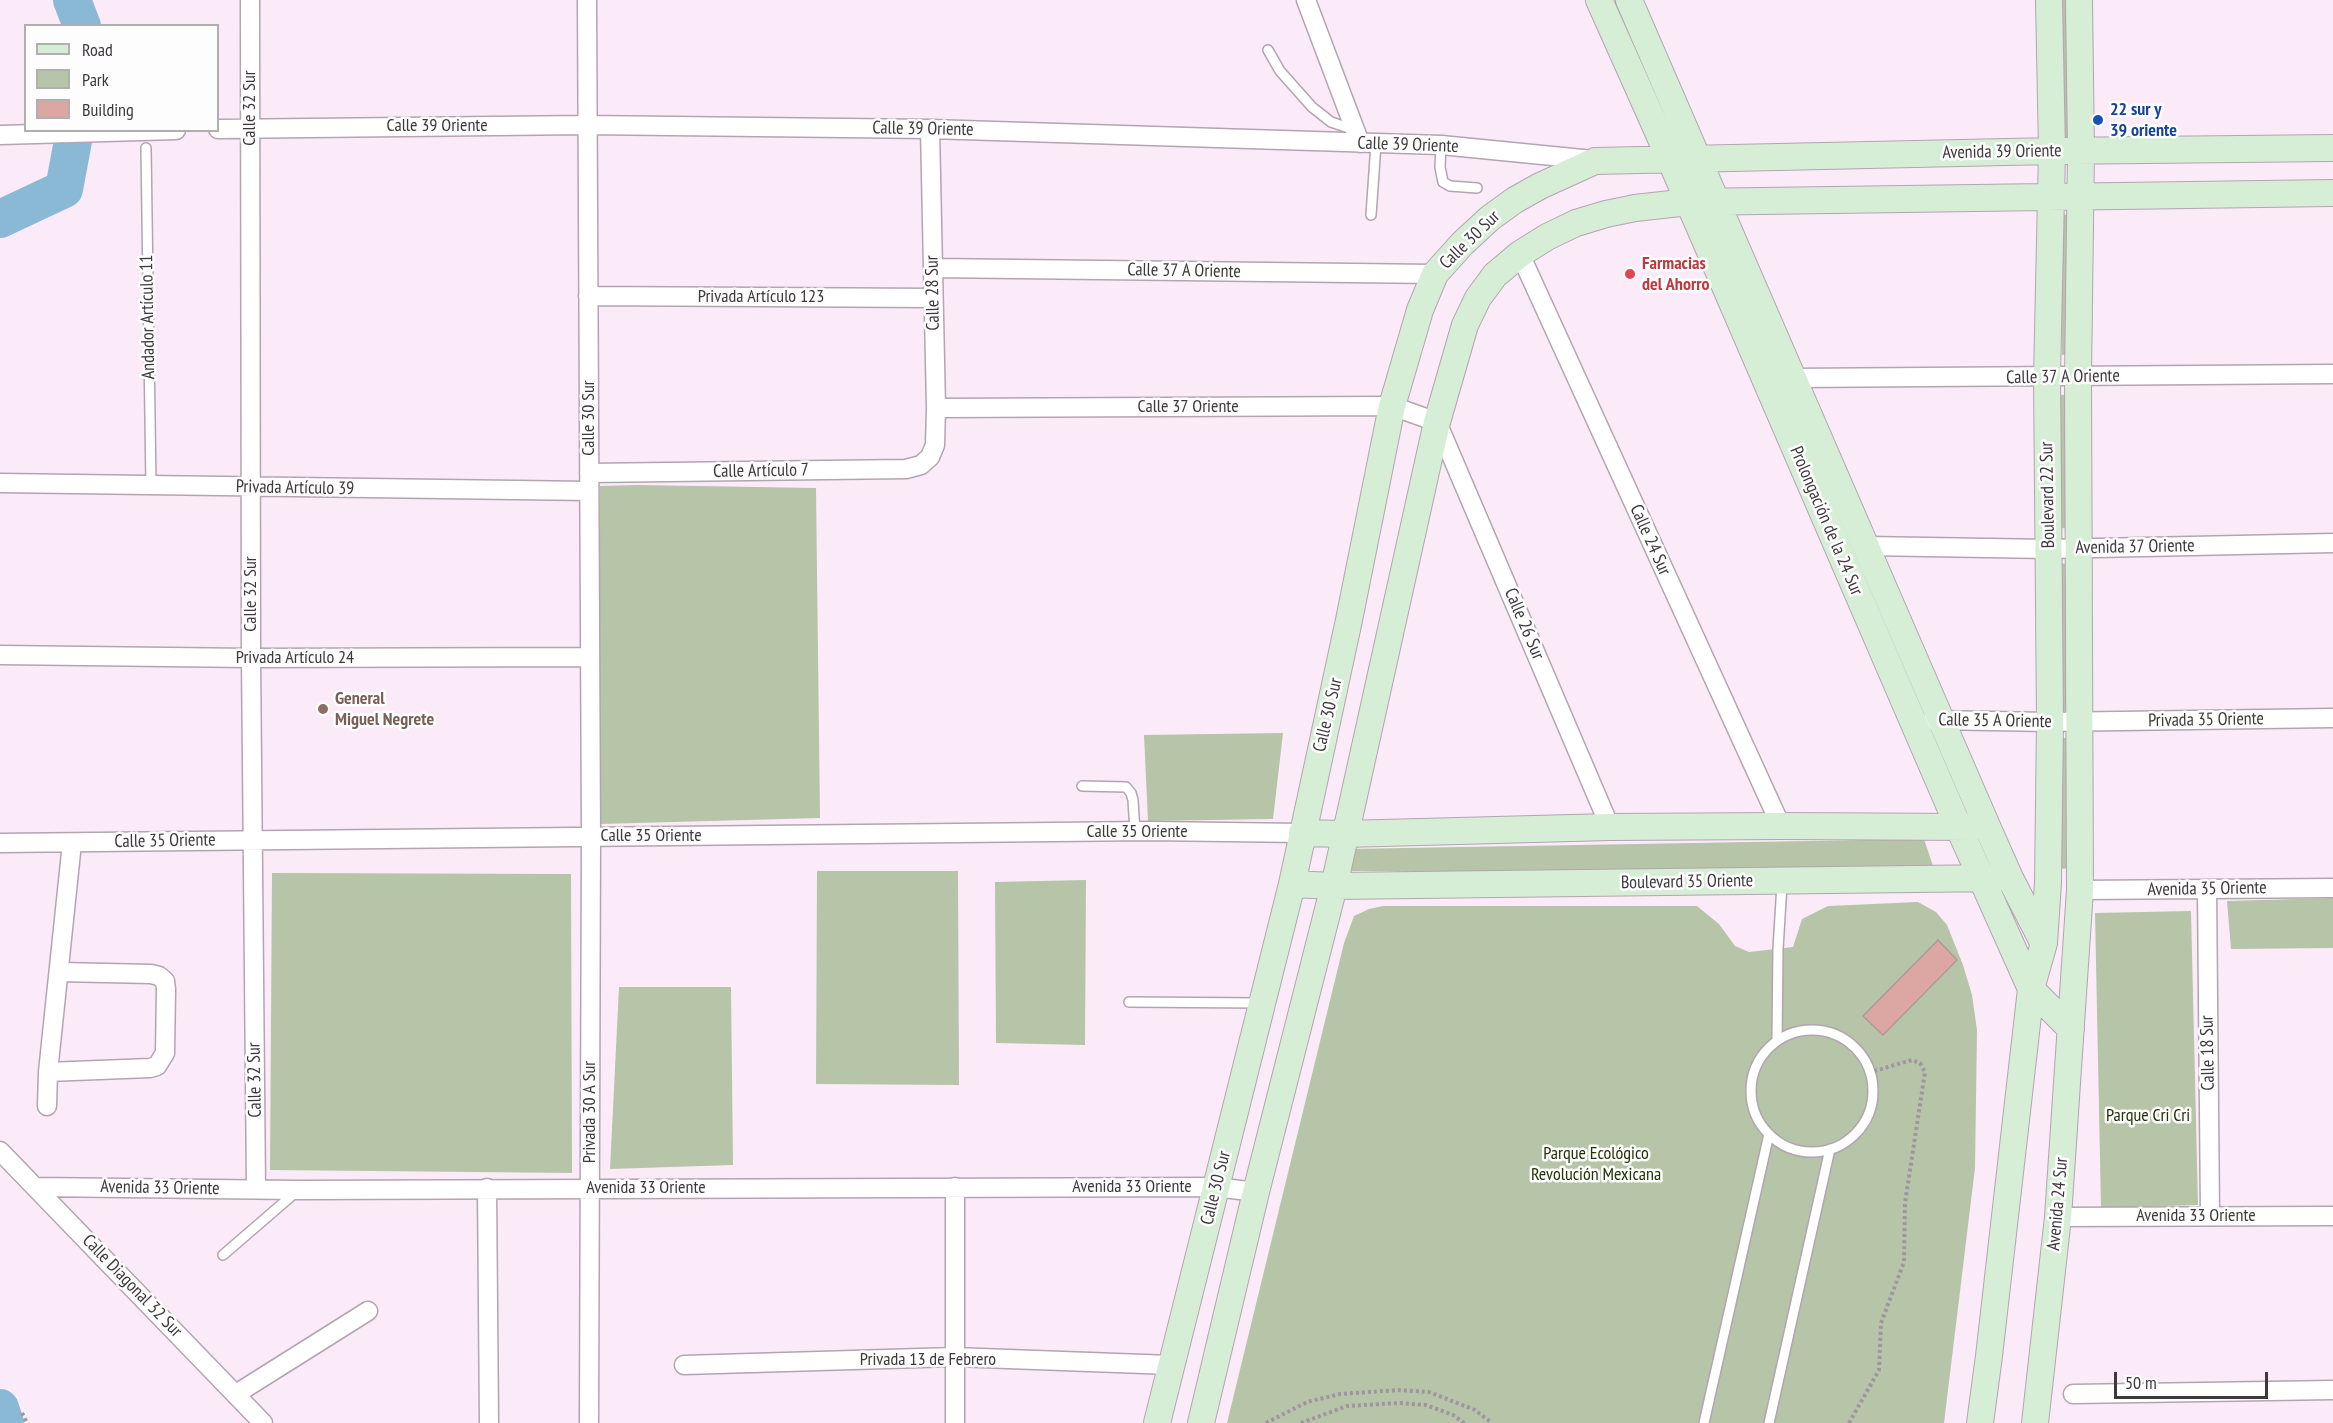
<!DOCTYPE html>
<meta charset="utf-8">
<style>
body{margin:0}
#map{position:relative;width:2333px;height:1423px;overflow:hidden;background:#fbebf9;font-family:"PT Sans Narrow",sans-serif}
canvas{display:block}
.legend{position:absolute;left:24px;top:24px;width:195px;height:108px;box-sizing:border-box;background:#fdfdfd;border:2px solid #b1aeb0;margin:0;padding:8px 10px;list-style:none;font-size:18px;color:#3e383d}
.legend li{display:flex;align-items:center;gap:12px;height:30px}
.legend b{width:30px;border:2px solid #b1aeb0}
.scale{position:absolute;left:2114px;top:1372px;width:154px;height:27px;box-sizing:border-box;border:3px solid #3e383d;border-top:0;padding-left:8px;font-size:18px;line-height:21px;white-space:nowrap;color:#3e383d;-webkit-text-stroke:4px #fdfdfd;paint-order:stroke}
</style>
<div id="map">
<canvas width="2333" height="1423"></canvas>
<ul class="legend">
<li><b style="height:8px;background:#d7eed6"></b>Road</li>
<li><b style="height:16px;background:#b6c4a8"></b>Park</li>
<li><b style="height:16px;background:#dca7a2"></b>Building</li>
</ul>
<div class="scale">50 m</div>
</div>
<script>
const c = document.querySelector('canvas').getContext('2d');
c.lineJoin = 'round';
function paint(path, color) { c.fillStyle = color; c.fill(path, 'evenodd'); }
const shape = rows => new Path2D(rows.map(r => 'M' + r).join(''));
function trace(path, color, width, dash) { c.strokeStyle = color; c.lineWidth = width; c.lineCap = dash ? 'butt' : 'round'; c.setLineDash(dash || []); c.stroke(path); }
function write(font, color, halo, rows, align = 'center') {
  c.font = font + ' "PT Sans Narrow",sans-serif'; c.lineWidth = 5; c.setLineDash([]); c.textBaseline = 'middle'; c.strokeStyle = halo; c.fillStyle = color; for (const [text, x, y, turn = 0] of rows) {
    c.save(); c.translate(x, y); c.rotate((+turn || 0) * Math.PI / 180); c.textAlign = isNaN(turn) ? turn : align; if (halo) c.strokeText(text, 0, 0); c.fillText(text, 0, 0); c.restore();
  }
}
const green = shape([
 [2054,0,2070,0,2072,139,2060,141],
 [2074,214,2073,353,2062,355,2060,215],
 [2074,394,2074,529,2060,528,2061,395],
 [637,485,816,488,820,818,600,824,600,486],
 [2052,563,2073,564,2074,711,2052,711],
 [1283,733,1273,819,1148,821,1144,735],
 [2054,738,2076,738,2077,868,2055,869],
 [1924,839,1935,872,1348,871,1347,849],
 [817,871,958,871,959,1085,816,1084],
 [272,873,571,874,572,1173,270,1170],
 [1086,880,1085,1045,996,1043,995,882],
 [2333,898,2333,948,2231,949,2227,901],
 [1918,902,1936,912,1947,925,1963,965,1972,995,1977,1030,1975,1168,1944,1423,1227,1423,1344,943,1354,916,1369,909,1383,906,1697,906,1719,924,1735,946,1749,952,1793,947,1802,919,1828,906],
 [2191,911,2198,1205,2101,1208,2095,913],
 [619,987,731,987,733,1165,610,1169]
]);
const river = shape([
 [72,0,82,26],
 [0,219,64,189,75,130],
 [0,1408,5,1423]
]);
const building = shape([
 [1938,940,1957,960,1883,1035,1863,1016,1938,940]
]);
const path = shape([
 [22,1413,27,1423],
 [1266,1423,1307,1402,1340,1394,1398,1390,1429,1392,1475,1410,1492,1423],
 [1301,1423,1347,1406,1400,1403,1426,1405,1453,1415,1464,1423],
 [1849,1423,1879,1370,1881,1323,1904,1262,1905,1203,1925,1072,1920,1063,1912,1060,1871,1072]
]);
const lane = shape([
 [1268,50,1280,71,1312,107,1331,122,1355,130],
 [1441,145,1440,167,1443,182,1450,186,1477,188],
 [146,148,151,486],
 [1371,215,1376,144],
 [1082,786,1126,787,1131,793,1133,800,1135,832],
 [1129,1002,1260,1003],
 '1751 1091a61 61 0 1 1 122 0a61 61 0 1 1-122 0Z',
 [1777,1040,1778,949,1782,884],
 [223,1255,296,1192],
 [1704,1423,1769,1134],
 [1769,1423,1830,1149]
]);
const street = shape([
 [250,0,251,658,256,1188],
 [587,0,591,836,589,1423],
 [1306,0,1360,143],
 [218,129,587,125,930,129,1441,145,1593,160],
 [0,135,176,130],
 [1520,254,1781,826],
 [933,268,1435,274],
 [588,296,933,298],
 [1793,378,2333,374],
 [936,408,1392,406,1437,422,1610,827],
 [589,473,906,469,921,465,930,457,935,445,936,408,930,129],
 [0,483,589,491],
 [1865,546,2049,549,2333,543],
 [0,655,251,658,590,657],
 [1932,720,2050,722,2333,718],
 [0,843,1150,831,1302,833],
 [2207,889,2210,1216],
 [2080,890,2333,888],
 [48,1072,150,1068,157,1066,165,1053,166,989,165,981,159,976,151,974,60,972],
 [47,1106,48,1072,72,843],
 [0,1151,263,1423],
 [36,1187,298,1190,1216,1187,1256,1192],
 [955,1187,955,1423],
 [487,1188,489,1423],
 [2058,1217,2333,1216],
 [684,1365,954,1357,1171,1365],
 [236,1394,368,1311],
 [2073,1394,2333,1390]
]);
const secondary = shape([
 [1599,0,1670,159,1959,828,2031,989,2071,1029],
 [1629,0,1987,826,2010,878,2043,942],
 [1302,833,1344,834,1610,827,1781,826,1973,827],
 [1292,884,1334,886,1997,878],
 [1157,1423,1292,884,1349,620,1392,406,1420,310,1435,274,1462,244,1490,218,1515,200,1540,186,1595,161,2052,151,2333,148],
 [1201,1423,1256,1192,1334,886,1437,422,1465,325,1478,298,1495,275,1520,254,1547,237,1576,223,1606,214,1635,208,1689,202,2333,193],
 [1980,1423,1989,1356,2031,989,2044,943,2048,883,2050,722,2047,377,2052,151,2049,0],
 [2035,1423,2058,1217,2080,890,2078,377,2081,151,2079,0]
]);
const markers = [
 [2098,120,6,"#1a4fb4"],
 [1630,274,6,"#e0444e"],
 [323,709,6,"#8d6e63"]
];
const streetNames = [
 ["Calle 32 Sur",250,108,-90],
 ["Calle 39 Oriente",437,126],
 ["Calle 39 Oriente",923,129,1],
 ["Calle 39 Oriente",1408,145,2],
 ["Avenida 39 Oriente",2002,152,-1],
 ["Calle 30 Sur",1470,240,-44],
 ["Calle 37 A Oriente",1184,271,1],
 ["Calle 28 Sur",933,293,-91],
 ["Privada Artículo 123",761,297],
 ["Andador Artículo 11",148,317,-91],
 ["Calle 37 A Oriente",2063,377,-1],
 ["Calle 37 Oriente",1188,407],
 ["Calle 30 Sur",589,418,-90],
 ["Calle Artículo 7",761,471,-1],
 ["Privada Artículo 39",295,488,1],
 ["Boulevard 22 Sur",2048,495,-91],
 ["Prolongación de la 24 Sur",1826,521,67],
 ["Calle 24 Sur",1650,540,66],
 ["Avenida 37 Oriente",2135,547,-1],
 ["Calle 32 Sur",251,594,-90],
 ["Calle 26 Sur",1524,624,67],
 ["Privada Artículo 24",295,658],
 ["Calle 30 Sur",1328,715,-77],
 ["Privada 35 Oriente",2206,720,-1],
 ["Calle 35 A Oriente",1995,721,1],
 ["Calle 35 Oriente",1137,832],
 ["Calle 35 Oriente",651,836],
 ["Calle 35 Oriente",165,841,-1],
 ["Boulevard 35 Oriente",1687,882,-1],
 ["Avenida 35 Oriente",2207,889,-1],
 ["Calle 18 Sur",2208,1053,-91],
 ["Calle 32 Sur",255,1080,-91],
 ["Privada 30 A Sur",590,1112,-90],
 ["Avenida 33 Oriente",1132,1187],
 ["Avenida 33 Oriente",160,1188,1],
 ["Avenida 33 Oriente",646,1188],
 ["Calle 30 Sur",1216,1188,-76],
 ["Avenida 24 Sur",2058,1204,-85],
 ["Avenida 33 Oriente",2196,1216],
 ["Calle Diagonal 32 Sur",132,1286,46],
 ["Privada 13 de Febrero",928,1360]
];
const transitNames = [
 ["22 sur y",2110,110],
 ["39 oriente",2110,131]
];
const healthNames = [
 ["Farmacias",1642,264],
 ["del Ahorro",1642,285]
];
const educationNames = [
 ["General",335,699],
 ["Miguel Negrete",335,720]
];
const parkNames = [
 ["Parque Cri Cri",2148,1116],
 ["Parque Ecológico",1596,1154],
 ["Revolución Mexicana",1596,1175]
];
paint(green, '#b6c4a8');
trace(river, '#8ab9d5', 38);
paint(building, '#dca7a2');
trace(building, '#ae9997', 1.5);
trace(lane, '#b3a4b1', 12);
trace(street, '#b3a4b1', 21);
trace(secondary, '#b3a4b1', 28);
trace(path, '#a0959f', 4, [3, 3]);
trace(lane, '#fff', 9);
trace(street, '#fff', 18);
trace(secondary, '#d7eed6', 26);
for (const [x, y, r, color] of markers) { const dot = new Path2D(); dot.arc(x, y, r, 0, 2 * Math.PI); c.fillStyle = color; c.fill(dot); trace(dot, '#fdfdfd', 2); }
write('18px', '#3e383d', '#fdfdfd', streetNames);
write('bold 18px', '#164399', '#fdfdfd', transitNames, 'left');
write('bold 18px', '#be3a42', '#fdfdfd', healthNames, 'left');
write('bold 18px', '#785e54', '#fdfdfd', educationNames, 'left');
write('18px', '#203302', '#fdfdfd', parkNames);
</script>
